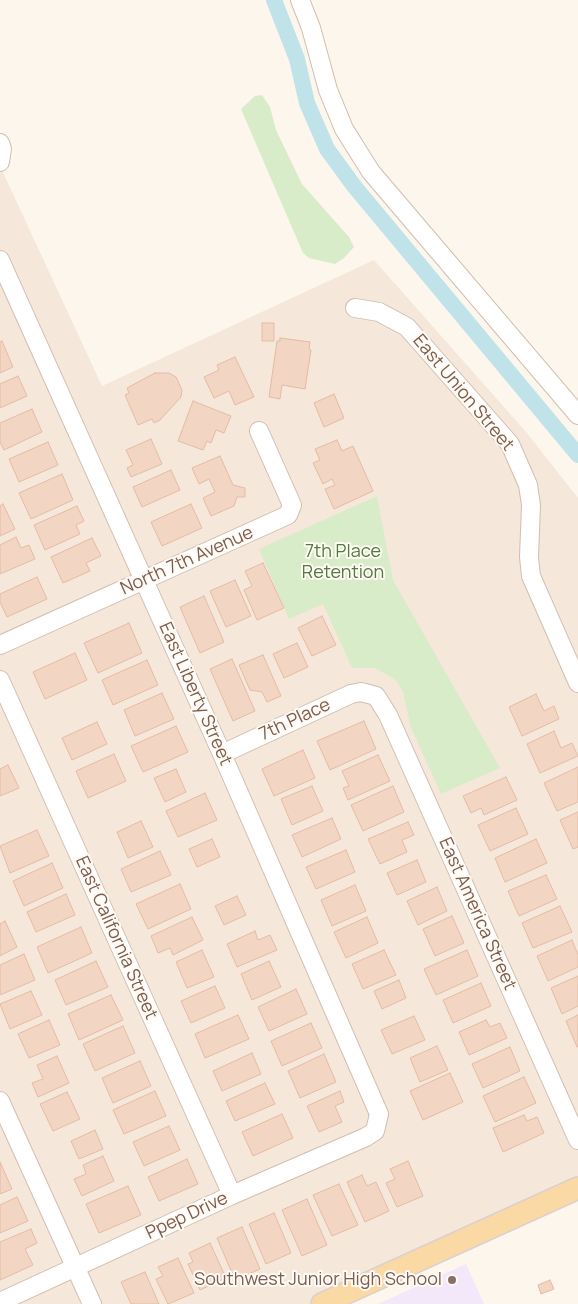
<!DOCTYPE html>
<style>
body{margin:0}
canvas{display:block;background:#fdf6ec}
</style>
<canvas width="578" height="1304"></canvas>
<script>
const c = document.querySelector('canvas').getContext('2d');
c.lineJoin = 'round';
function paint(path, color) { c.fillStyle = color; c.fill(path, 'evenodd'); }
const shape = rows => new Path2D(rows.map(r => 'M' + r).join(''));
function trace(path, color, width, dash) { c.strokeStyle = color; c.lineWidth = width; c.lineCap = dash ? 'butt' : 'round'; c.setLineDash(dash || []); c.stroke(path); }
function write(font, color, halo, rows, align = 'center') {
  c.font = font + ' Manrope,sans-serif'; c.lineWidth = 4; c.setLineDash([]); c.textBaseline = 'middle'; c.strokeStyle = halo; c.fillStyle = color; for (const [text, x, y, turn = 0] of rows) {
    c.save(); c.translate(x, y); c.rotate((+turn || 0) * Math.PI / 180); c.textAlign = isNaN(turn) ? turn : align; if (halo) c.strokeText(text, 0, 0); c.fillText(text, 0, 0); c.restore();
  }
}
const residential = shape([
 [0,166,102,386,374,260,527,433,578,498,578,1187,321,1304,0,1304]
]);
const education = shape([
 [466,1264,484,1304,378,1304]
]);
const green = shape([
 [262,95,270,107,276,130,302,184,349,237,354,247,344,258,335,264,309,258,303,253,241,109,255,96],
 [377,496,393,580,500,768,441,794,411,728,403,692,396,680,375,668,352,668,323,604,289,619,259,549]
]);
const canal = shape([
 [274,0,297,59,307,103,327,149,354,186,578,455]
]);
const building = shape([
 [262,323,274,323,274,341,262,341,262,323],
 [280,338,310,342,309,349,311,350,305,389,282,385,280,399,269,397,277,341,280,341,280,338],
 [2,341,13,367,0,373,0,342,2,341],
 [235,357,254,397,235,405,229,391,214,398,204,377,219,370,217,365,235,357],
 [155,373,169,373,176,377,182,390,181,397,160,420,154,423,152,419,138,425,125,395,129,393,127,388,155,373],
 [18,376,27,396,0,408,0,384,18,376],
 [334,394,344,418,324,427,314,403,334,394],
 [193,401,231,416,224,433,216,430,211,443,207,441,203,450,178,441,193,401],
 [32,409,42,432,4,450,0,442,0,423,32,409],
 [151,439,162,464,131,477,127,468,133,465,126,450,151,439],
 [337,440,342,451,353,446,373,491,334,509,325,489,335,485,332,479,323,484,313,463,320,460,315,449,337,440],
 [48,442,58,465,19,482,9,459,48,442],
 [220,456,233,485,245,488,245,497,237,497,234,506,211,516,203,498,215,492,209,479,199,484,192,468,220,456],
 [171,470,180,490,142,507,133,487,171,470],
 [62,474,73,500,31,519,19,493,62,474],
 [3,504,15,529,0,536,0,506,3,504],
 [191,504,202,528,162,546,151,522,191,504],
 [77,506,84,521,76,525,80,534,45,550,34,525,77,506],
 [16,537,21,548,29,545,35,559,0,574,0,545,16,537],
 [92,538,101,556,86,563,90,571,63,583,51,557,92,538],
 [263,563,284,608,257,620,244,590,252,586,245,571,263,563],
 [37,577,47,599,7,617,0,602,0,594,37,577],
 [235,580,251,616,226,627,210,591,235,580],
 [204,596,224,642,200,653,180,607,204,596],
 [322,616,336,645,312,656,298,628,322,616],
 [129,623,142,653,98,673,84,643,129,623],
 [297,643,308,667,284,678,273,654,297,643],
 [75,653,87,680,45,699,33,672,75,653],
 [263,655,281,696,267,702,262,692,250,690,239,665,263,655],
 [232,659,255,711,233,721,210,669,232,659],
 [147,660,158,685,113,705,102,680,147,660],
 [162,693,174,719,135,736,124,710,162,693],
 [536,694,544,711,554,706,559,719,522,736,509,707,536,694],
 [364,721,376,749,330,770,317,741,364,721],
 [97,722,107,744,72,760,62,738,97,722],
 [176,726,188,752,143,772,131,746,176,726],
 [554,731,561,748,572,743,578,756,540,773,527,744,554,731],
 [303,750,315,778,274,796,262,769,303,750],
 [114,754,126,781,88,798,76,771,114,754],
 [378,755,390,781,348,800,343,788,349,786,342,771,378,755],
 [8,765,19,788,0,796,0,769,8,765],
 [578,767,578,802,557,811,544,783,578,767],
 [176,769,186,792,165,802,154,778,176,769],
 [506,777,517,800,484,815,481,808,471,813,463,796,506,777],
 [312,786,323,811,292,825,281,799,312,786],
 [393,786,404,812,363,831,351,805,393,786],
 [205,793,217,820,178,837,166,811,205,793],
 [516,808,528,834,490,851,478,825,516,808],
 [578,812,578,847,573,849,560,820,578,812],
 [332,818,341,839,302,857,292,835,332,818],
 [141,821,153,847,128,858,117,832,141,821],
 [408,822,414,835,402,840,407,852,380,864,368,839,408,822],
 [37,830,49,856,10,873,0,846,37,830],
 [212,839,220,857,197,867,189,849,212,839],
 [536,839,547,863,505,882,495,858,536,839],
 [346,850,355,872,316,889,306,867,346,850],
 [160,851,171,875,131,892,121,869,160,851],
 [417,860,426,882,397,895,387,873,417,860],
 [52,863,63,888,24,906,13,881,52,863],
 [546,875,557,899,519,916,508,891,546,875],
 [180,884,191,909,148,929,136,904,180,884],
 [355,885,366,911,332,926,321,900,355,885],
 [437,887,447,911,418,925,407,901,437,887],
 [66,894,75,915,36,932,27,912,66,894],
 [237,896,246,915,224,925,215,906,237,896],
 [560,906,572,932,533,948,522,923,560,906],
 [452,916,464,943,435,956,423,929,452,916],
 [192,917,203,940,173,955,170,948,158,953,151,936,192,917],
 [367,917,378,943,346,958,334,932,367,917],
 [5,921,17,947,0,956,0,924,5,921],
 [81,927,92,953,48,973,37,947,81,927],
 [255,931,258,940,270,935,277,950,237,967,227,944,255,931],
 [572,940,578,955,578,967,548,981,537,956,572,940],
 [202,950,214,977,187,988,176,962,202,950],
 [384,950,396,975,363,989,352,964,384,950],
 [467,950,478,976,436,995,424,969,467,950],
 [24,954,35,980,0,995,0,965,24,954],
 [96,961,108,987,66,1005,55,980,96,961],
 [269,961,281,987,252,1000,241,974,269,961],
 [578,976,578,1006,562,1014,551,988,578,976],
 [399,980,406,998,382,1009,374,991,399,980],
 [481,983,491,1006,453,1023,443,1000,481,983],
 [215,986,225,1008,191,1023,181,1001,215,986],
 [296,989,307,1014,269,1031,258,1007,296,989],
 [31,991,42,1015,10,1029,0,1004,31,991],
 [111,995,123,1020,79,1040,68,1014,111,995],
 [238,1015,249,1039,205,1058,195,1034,238,1015],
 [578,1015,578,1047,577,1047,566,1021,578,1015],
 [414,1016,425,1040,392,1054,381,1030,414,1016],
 [49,1020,60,1045,29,1058,18,1034,49,1020],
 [486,1020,490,1027,500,1023,507,1038,469,1055,459,1032,486,1020],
 [311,1023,322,1048,282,1066,271,1041,311,1023],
 [123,1026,135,1053,95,1071,83,1044,123,1026],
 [437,1046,448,1070,420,1082,410,1058,437,1046],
 [510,1047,520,1071,483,1088,472,1064,510,1047],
 [252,1053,261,1074,222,1091,213,1071,252,1053],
 [324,1054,336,1082,300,1098,288,1071,324,1054],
 [57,1056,69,1083,38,1097,32,1083,43,1079,37,1065,57,1056],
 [140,1061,151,1086,113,1103,102,1078,140,1061],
 [450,1073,463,1102,423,1120,410,1091,450,1073],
 [524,1077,536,1103,495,1122,483,1096,524,1077],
 [265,1083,275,1104,235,1121,226,1101,265,1083],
 [155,1091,166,1116,124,1134,113,1110,155,1091],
 [340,1091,344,1102,335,1106,342,1122,319,1132,307,1106,340,1091],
 [67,1092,80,1119,53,1131,40,1104,67,1092],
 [282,1114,293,1138,253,1156,242,1132,282,1114],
 [524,1115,527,1121,537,1117,544,1133,503,1152,493,1128,524,1115],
 [169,1126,180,1150,144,1166,133,1142,169,1126],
 [95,1130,103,1149,79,1159,71,1141,95,1130],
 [103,1156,114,1181,82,1196,74,1179,86,1174,83,1165,103,1156],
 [187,1159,198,1184,159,1201,148,1177,187,1159],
 [408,1161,423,1196,397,1207,386,1183,395,1179,390,1169,408,1161],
 [0,1162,12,1189,0,1194,0,1162],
 [362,1175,367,1186,376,1182,389,1211,365,1222,347,1182,362,1175],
 [339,1184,358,1225,332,1236,313,1195,339,1184],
 [128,1186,141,1215,99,1233,86,1204,128,1186],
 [17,1197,28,1221,0,1233,0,1205,17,1197],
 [307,1199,327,1245,302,1256,282,1210,307,1199],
 [274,1213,291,1253,266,1264,249,1224,274,1213],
 [242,1227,260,1269,235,1280,217,1238,242,1227],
 [31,1229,37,1243,25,1249,33,1265,0,1280,0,1242,31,1229],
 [210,1243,226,1278,200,1290,188,1264,193,1262,189,1253,210,1243],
 [178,1258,194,1293,168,1304,156,1279,163,1276,158,1267,178,1258],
 [145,1272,159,1304,131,1304,121,1282,145,1272],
 [550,1280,554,1289,541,1294,538,1285,550,1280]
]);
const minor = shape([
 [300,0,311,28,328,90,344,129,371,172,578,415],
 [0,143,2,149,0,162],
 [0,260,222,754,379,1114,375,1131,366,1137,232,1195,0,1302],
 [355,308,379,312,407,327,510,444,528,485,531,505,529,557,531,576,578,683],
 [0,645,288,515,292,505,259,431],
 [0,680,232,1195],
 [222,754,351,694,361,692,376,696,388,715,578,1140],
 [0,1101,92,1304]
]);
const major = shape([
 [322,1304,578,1188]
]);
const markers = [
 [452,1280,5,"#8d6e63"]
];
const streetNames = [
 ["East Union Street",463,393,50],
 ["North 7th Avenue",187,561,-24],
 ["East Liberty Street",195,694,66],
 ["7th Place",295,720,-25],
 ["East America Street",477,914,66],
 ["East California Street",116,938,66],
 ["Ppep Drive",187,1216,-25]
];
const parkNames = [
 ["7th Place",343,552],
 ["Retention",343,573]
];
const educationNames = [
 ["Southwest Junior High School",442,1280]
];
paint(residential, '#f5e8da');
paint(education, '#f3e8fa');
paint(green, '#d8ecc9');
trace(canal, '#bfe3e8', 16);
paint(building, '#f3d5c3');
trace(building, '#e6bba3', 1);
trace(minor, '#d1beb0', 20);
trace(major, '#dad1cd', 24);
trace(minor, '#fff', 18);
trace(major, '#fbd9a5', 21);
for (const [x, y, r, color] of markers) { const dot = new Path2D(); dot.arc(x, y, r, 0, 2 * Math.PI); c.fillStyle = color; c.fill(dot); trace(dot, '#fffaf3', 2); }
write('18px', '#7a5c4d', '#fffaf3', streetNames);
write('18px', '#537a41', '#fffaf3', parkNames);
write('18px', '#785e54', '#fffaf3', educationNames, 'right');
</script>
